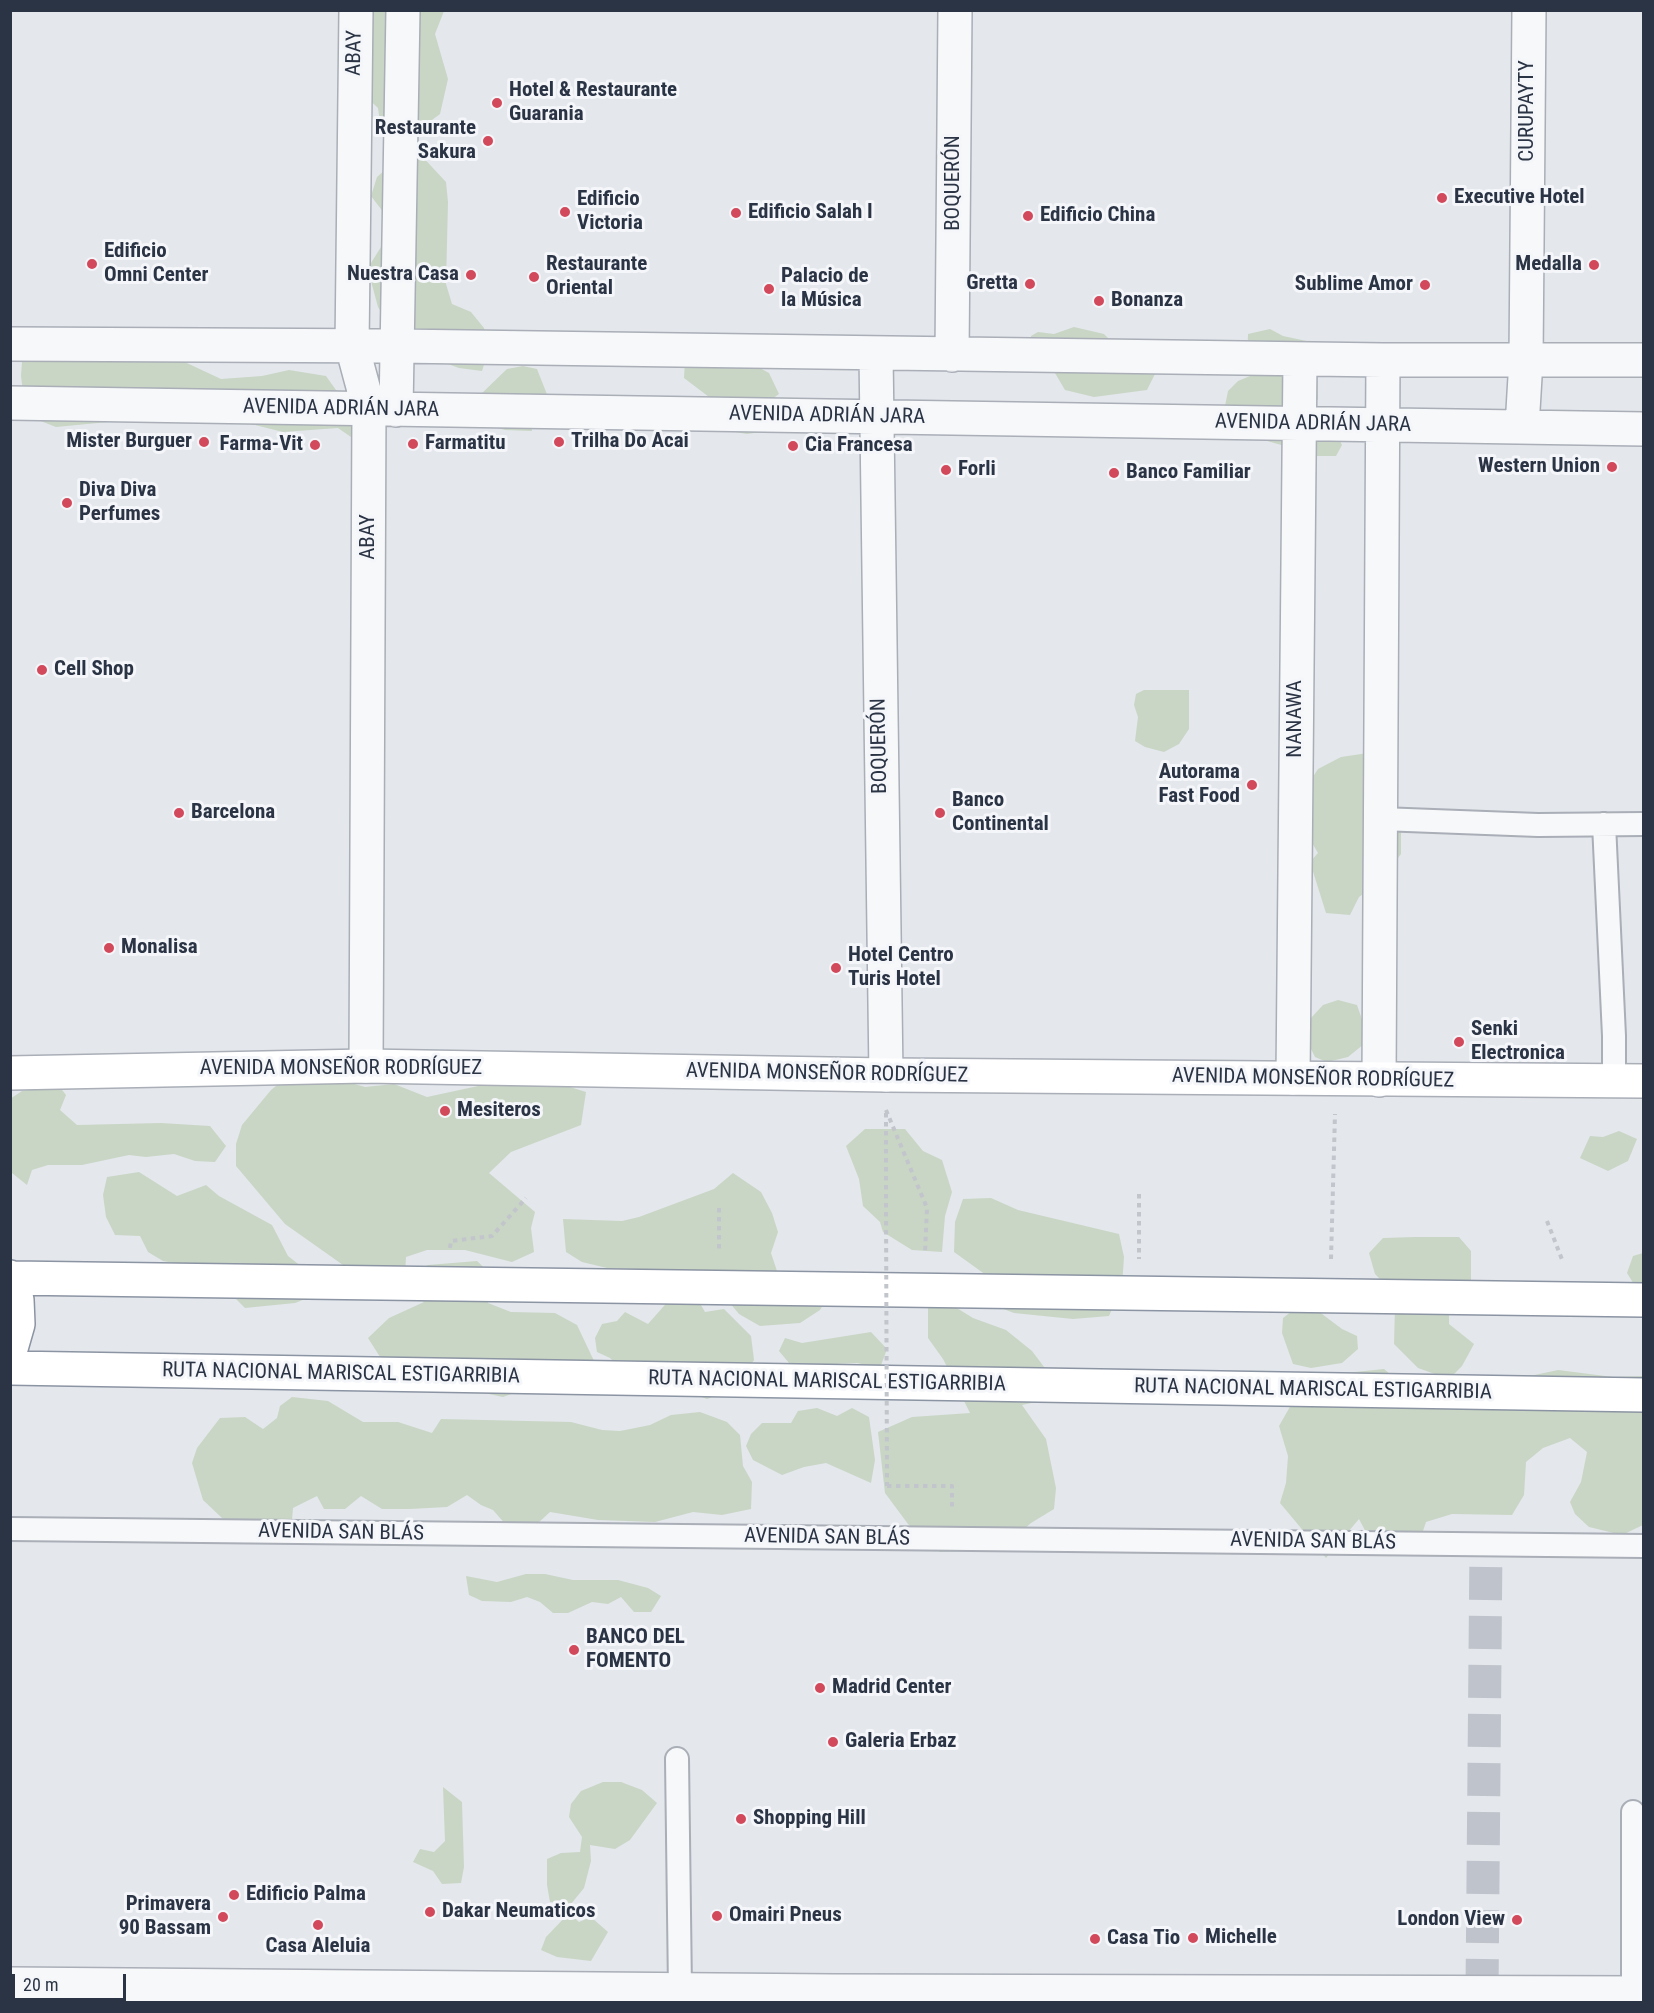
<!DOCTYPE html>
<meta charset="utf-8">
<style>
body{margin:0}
#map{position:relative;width:1654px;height:2013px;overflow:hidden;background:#e4e7ec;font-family:"Roboto Condensed",sans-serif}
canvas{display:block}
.frame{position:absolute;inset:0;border:12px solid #2b3445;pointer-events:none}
.scale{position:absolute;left:12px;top:1974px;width:114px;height:27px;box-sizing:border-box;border:3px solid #2b3445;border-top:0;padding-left:8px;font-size:18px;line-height:21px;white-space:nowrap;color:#2b3445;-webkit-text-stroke:4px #f4f6f9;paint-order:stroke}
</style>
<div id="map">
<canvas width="1654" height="2013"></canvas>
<div class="frame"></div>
<div class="scale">20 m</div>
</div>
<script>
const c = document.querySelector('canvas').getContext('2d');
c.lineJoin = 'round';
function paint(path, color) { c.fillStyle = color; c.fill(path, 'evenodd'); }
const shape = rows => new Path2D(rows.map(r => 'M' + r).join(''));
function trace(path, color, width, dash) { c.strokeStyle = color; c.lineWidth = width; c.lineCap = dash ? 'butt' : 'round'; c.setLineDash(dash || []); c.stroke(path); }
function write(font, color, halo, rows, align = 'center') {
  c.font = font + ' "Roboto Condensed",sans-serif'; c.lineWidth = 6; c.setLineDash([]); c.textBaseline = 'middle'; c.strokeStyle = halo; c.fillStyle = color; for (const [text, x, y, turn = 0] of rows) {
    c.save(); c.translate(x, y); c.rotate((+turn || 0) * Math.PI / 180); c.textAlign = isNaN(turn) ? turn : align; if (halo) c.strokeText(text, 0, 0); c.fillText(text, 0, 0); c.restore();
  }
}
const green = shape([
 [356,11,444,11,435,34,448,79,440,114,420,129,382,136,378,108,354,85],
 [419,153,446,182,448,202,446,284,452,304,471,312,484,328,487,355,482,371,459,368,423,355,385,318,378,307,371,281,371,263,386,239,384,213,371,196,377,177,394,162],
 [1074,327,1104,334,1115,345,1148,360,1155,374,1147,390,1094,397,1065,390,1052,368,1028,362,1031,336,1038,332,1054,334],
 [1270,329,1283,336,1316,343,1318,399,1308,413,1338,437,1342,445,1336,456,1309,456,1285,446,1242,434,1224,411,1228,391,1238,381,1250,376,1247,365,1248,334],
 [159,350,221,379,262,376,289,370,326,376,336,390,353,400,362,432,351,437,338,428,283,432,247,423,129,420,56,427,33,418,25,407,21,376,22,362,50,355],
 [734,354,769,373,779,394,765,404,774,430,747,434,723,430,709,397,684,378,685,359],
 [523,366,537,369,550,402,530,419,532,431,505,430,484,424,480,395,507,369],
 [1144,690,1189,690,1189,729,1179,744,1164,752,1145,747,1135,741,1138,717,1134,705,1136,694],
 [1368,753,1401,818,1401,854,1380,882,1359,897,1350,915,1326,913,1310,862,1318,853,1305,831,1309,783,1318,769,1341,757],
 [1338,1000,1357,1005,1369,1040,1348,1057,1327,1062,1315,1057,1309,1045,1308,1032,1311,1018,1323,1005],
 [330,1077,365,1087,394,1084,427,1097,492,1083,557,1083,586,1092,581,1125,511,1152,489,1173,535,1212,531,1228,534,1252,512,1262,465,1250,427,1250,406,1257,404,1295,383,1300,362,1272,343,1265,285,1224,236,1166,236,1144,242,1125,271,1090,282,1081],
 [59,1086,66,1095,60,1110,77,1125,161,1123,210,1126,226,1146,215,1162,195,1161,174,1154,146,1157,129,1155,82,1165,48,1165,32,1170,27,1185,12,1173,11,1168,10,1099,22,1091],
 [865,1129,905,1129,923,1151,942,1160,952,1192,945,1216,942,1252,912,1250,883,1232,880,1222,863,1206,859,1179,846,1146],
 [1619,1131,1637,1139,1628,1161,1608,1171,1580,1158,1590,1136,1603,1137],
 [139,1172,177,1196,206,1185,219,1196,272,1225,288,1256,311,1274,310,1297,295,1303,245,1308,227,1290,185,1265,163,1261,148,1252,140,1236,115,1235,106,1217,103,1195,107,1177],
 [733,1173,761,1192,772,1213,778,1232,771,1253,780,1280,827,1298,820,1310,800,1323,760,1326,739,1314,729,1302,678,1280,667,1270,607,1268,582,1262,566,1252,563,1219,622,1221,639,1217,714,1189],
 [991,1198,1018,1210,1119,1234,1124,1257,1122,1286,1109,1316,1073,1319,1014,1313,993,1305,986,1275,954,1252,955,1222,963,1199],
 [1415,1237,1459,1237,1471,1251,1471,1280,1449,1312,1449,1324,1474,1344,1462,1366,1449,1379,1418,1368,1394,1344,1395,1307,1385,1284,1375,1274,1369,1253,1383,1238],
 [1643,1253,1643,1290,1635,1286,1627,1273,1633,1256],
 [477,1261,493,1276,488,1303,511,1312,555,1313,577,1325,595,1363,503,1397,484,1393,472,1384,449,1390,413,1390,382,1360,368,1338,389,1318,424,1302,411,1293,413,1272,428,1265],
 [671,1298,697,1298,705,1312,724,1309,751,1336,754,1360,735,1389,707,1399,618,1366,610,1358,597,1352,595,1338,602,1324,617,1321,625,1312,648,1324],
 [928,1305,952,1305,973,1318,1006,1330,1032,1351,1051,1376,1050,1399,1022,1405,1046,1439,1056,1488,1054,1509,1031,1523,1003,1548,940,1552,908,1524,885,1493,878,1432,912,1417,970,1413,943,1359,928,1338],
 [1297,1307,1314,1308,1342,1329,1357,1336,1358,1349,1342,1363,1311,1368,1293,1364,1282,1333,1283,1318],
 [871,1332,887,1349,880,1368,857,1363,837,1364,821,1375,794,1369,779,1351,785,1338,802,1343],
 [1384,1369,1426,1404,1511,1380,1558,1370,1613,1377,1643,1376,1643,1525,1622,1535,1589,1527,1575,1514,1570,1502,1581,1482,1587,1452,1570,1438,1543,1448,1526,1462,1524,1495,1512,1515,1452,1514,1426,1522,1415,1555,1378,1555,1359,1519,1326,1558,1280,1503,1286,1483,1288,1456,1279,1426,1307,1377],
 [292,1397,328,1401,363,1422,398,1422,432,1433,441,1419,571,1422,602,1430,620,1431,650,1425,671,1415,700,1412,727,1422,740,1435,743,1466,752,1482,751,1509,722,1515,693,1512,655,1522,598,1520,550,1512,537,1524,507,1526,493,1510,481,1505,467,1495,447,1507,410,1509,382,1509,361,1496,345,1509,324,1509,317,1496,293,1508,292,1520,234,1522,222,1518,203,1500,192,1463,197,1448,220,1418,245,1417,263,1429,277,1418,280,1406],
 [817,1408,837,1416,852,1408,869,1417,875,1460,871,1483,826,1463,804,1467,782,1475,753,1460,746,1446,751,1434,762,1423,791,1423,798,1411],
 [526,1574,545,1574,573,1580,618,1580,648,1588,661,1596,651,1612,634,1612,621,1597,608,1604,592,1602,568,1613,553,1613,540,1602,527,1597,511,1602,482,1601,469,1595,466,1576,497,1582],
 [603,1782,621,1782,642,1790,657,1803,630,1840,615,1849,590,1845,591,1861,584,1888,571,1904,550,1902,547,1885,547,1859,561,1853,580,1852,582,1837,569,1817,571,1804,581,1791],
 [443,1787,462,1802,464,1867,461,1883,442,1884,433,1871,413,1862,420,1849,434,1852,445,1841],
 [569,1913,579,1922,591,1917,608,1932,591,1961,557,1957,541,1950,546,1937]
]);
const streetTunnel = shape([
 [1482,1992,1486,1544]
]);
const path = shape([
 [886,1110,927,1208,925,1253],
 [886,1113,886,1203],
 [1139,1194,1139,1259],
 [719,1208,719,1252],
 [1547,1221,1563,1262],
 [450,1248,451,1241,492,1236,526,1198],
 [1331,1259,1335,1114],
 [887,1486,952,1486,952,1508]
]);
const lane = shape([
 [1381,819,1538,825,1644,824],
 [1604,824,1614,1036,1614,1081],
 [10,1529,1644,1546],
 [677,1759,680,1990],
 [1633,1812,1633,1993]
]);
const street = shape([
 [356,10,352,346,369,409,366,1066],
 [10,344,397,346,1383,360,1644,360],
 [876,354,886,1075],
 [952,355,955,10],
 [10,403,1644,429],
 [396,410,403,10],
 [1522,427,1526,360,1529,10],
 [1293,1078,1300,359],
 [1379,1080,1383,360],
 [10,1984,834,1991,1644,1993]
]);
const secondary = shape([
 [10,1073,366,1066,886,1075,1644,1081]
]);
const highway = shape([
 [10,1277,17,1300,18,1324,10,1352],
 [11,1278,1644,1300],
 [10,1368,1644,1395]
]);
const pathBridge = shape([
 [886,1203,887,1486]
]);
const markers = [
 [497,103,6,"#d1495b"],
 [488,141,6,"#d1495b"],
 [1442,198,6,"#d1495b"],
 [565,212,6,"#d1495b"],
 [736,213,6,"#d1495b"],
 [1028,216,6,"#d1495b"],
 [92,264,6,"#d1495b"],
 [1594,265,6,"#d1495b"],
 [471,275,6,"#d1495b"],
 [534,277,6,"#d1495b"],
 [1030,284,6,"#d1495b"],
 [1425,285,6,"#d1495b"],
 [769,289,6,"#d1495b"],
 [1099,301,6,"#d1495b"],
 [204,442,6,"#d1495b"],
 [559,442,6,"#d1495b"],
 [413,444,6,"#d1495b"],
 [315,445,6,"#d1495b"],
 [793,446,6,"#d1495b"],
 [1612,467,6,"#d1495b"],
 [946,470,6,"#d1495b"],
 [1114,473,6,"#d1495b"],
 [67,503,6,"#d1495b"],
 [42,670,6,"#d1495b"],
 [1252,785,6,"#d1495b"],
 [179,813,6,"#d1495b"],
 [940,813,6,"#d1495b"],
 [109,948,6,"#d1495b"],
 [836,968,6,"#d1495b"],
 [1459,1042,6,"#d1495b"],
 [445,1111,6,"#d1495b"],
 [574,1650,6,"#d1495b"],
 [820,1688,6,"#d1495b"],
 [833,1742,6,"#d1495b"],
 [741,1819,6,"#d1495b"],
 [234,1895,6,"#d1495b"],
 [430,1912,6,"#d1495b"],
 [717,1916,6,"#d1495b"],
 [223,1917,6,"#d1495b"],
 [1517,1920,6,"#d1495b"],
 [318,1925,6,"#d1495b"],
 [1193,1938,6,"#d1495b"],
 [1095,1939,6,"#d1495b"]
];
const streetNames = [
 ["ABAY",355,53,-89],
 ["CURUPAYTY",1528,111,-90],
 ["BOQUERÓN",954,183,-90],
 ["AVENIDA ADRIÁN JARA",341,409,1],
 ["AVENIDA ADRIÁN JARA",827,416,1],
 ["AVENIDA ADRIÁN JARA",1313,424,1],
 ["ABAY",369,537,-90],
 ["NANAWA",1296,719,-90],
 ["BOQUERÓN",880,746,-91],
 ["AVENIDA MONSEÑOR RODRÍGUEZ",341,1069],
 ["AVENIDA MONSEÑOR RODRÍGUEZ",827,1074,1],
 ["AVENIDA MONSEÑOR RODRÍGUEZ",1313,1079,1],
 ["RUTA NACIONAL MARISCAL ESTIGARRIBIA",341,1374,1],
 ["RUTA NACIONAL MARISCAL ESTIGARRIBIA",827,1382,1],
 ["RUTA NACIONAL MARISCAL ESTIGARRIBIA",1313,1390,1],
 ["AVENIDA SAN BLÁS",341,1533,1],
 ["AVENIDA SAN BLÁS",827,1538,1],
 ["AVENIDA SAN BLÁS",1313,1542,1]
];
const poiNames = [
 ["Hotel & Restaurante",509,91],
 ["Guarania",509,115],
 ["Restaurante",476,129,"right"],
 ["Sakura",476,153,"right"],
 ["Executive Hotel",1454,198],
 ["Edificio",577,200],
 ["Victoria",577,224],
 ["Edificio Salah I",748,213],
 ["Edificio China",1040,216],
 ["Edificio",104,252],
 ["Omni Center",104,276],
 ["Restaurante",546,265],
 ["Oriental",546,289],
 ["Medalla",1582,265,"right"],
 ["Nuestra Casa",459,275,"right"],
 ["Palacio de",781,277],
 ["la Música",781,301],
 ["Gretta",1018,284,"right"],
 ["Sublime Amor",1413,285,"right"],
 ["Bonanza",1111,301],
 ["Mister Burguer",192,442,"right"],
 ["Trilha Do Acai",571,442],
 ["Farmatitu",425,444],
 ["Farma-Vit",303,445,"right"],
 ["Cia Francesa",805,446],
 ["Western Union",1600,467,"right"],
 ["Forli",958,470],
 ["Banco Familiar",1126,473],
 ["Diva Diva",79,491],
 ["Perfumes",79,515],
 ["Cell Shop",54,670],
 ["Autorama",1240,773,"right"],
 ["Fast Food",1240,797,"right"],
 ["Banco",952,801],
 ["Continental",952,825],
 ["Barcelona",191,813],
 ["Monalisa",121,948],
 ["Hotel Centro",848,956],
 ["Turis Hotel",848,980],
 ["Senki",1471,1030],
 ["Electronica",1471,1054],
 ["Mesiteros",457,1111],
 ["BANCO DEL",586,1638],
 ["FOMENTO",586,1662],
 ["Madrid Center",832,1688],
 ["Galeria Erbaz",845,1742],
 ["Shopping Hill",753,1819],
 ["Edificio Palma",246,1895],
 ["Primavera",211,1905,"right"],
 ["90 Bassam",211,1929,"right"],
 ["Dakar Neumaticos",442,1912],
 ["Omairi Pneus",729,1916],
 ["London View",1505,1920,"right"],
 ["Michelle",1205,1938],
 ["Casa Tio",1107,1939],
 ["Casa Aleluia",318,1947,"center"]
];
paint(green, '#c9d6c5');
trace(streetTunnel, '#bfc3cb', 33, [33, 16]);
trace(lane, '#a9aeb7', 26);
trace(street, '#a9aeb7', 36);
trace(secondary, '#a9aeb7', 36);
trace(highway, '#8b94a3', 36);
trace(path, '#c2c5cb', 4, [4.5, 4.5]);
trace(lane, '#f7f8fa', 22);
trace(street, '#f7f8fa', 33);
trace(secondary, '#fff', 33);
trace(highway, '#fff', 33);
trace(pathBridge, '#c2c5cb', 4, [4.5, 4.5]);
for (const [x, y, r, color] of markers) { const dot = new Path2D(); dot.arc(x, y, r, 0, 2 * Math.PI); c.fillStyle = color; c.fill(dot); trace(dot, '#f4f6f9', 2); }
write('21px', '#2b3445', '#f4f6f9', streetNames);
write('bold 21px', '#2b3445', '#f4f6f9', poiNames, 'left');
</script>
